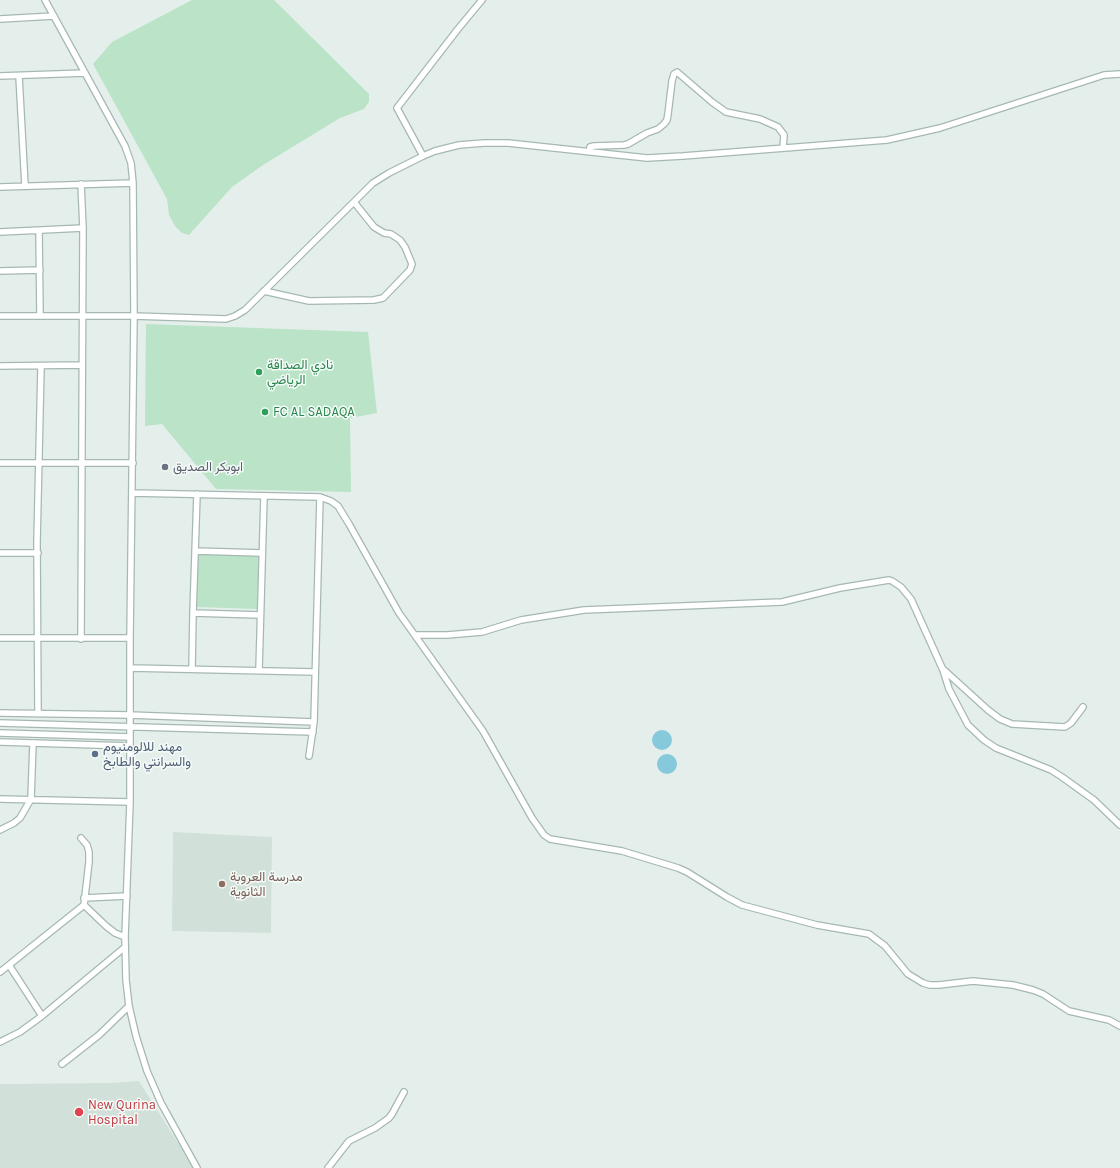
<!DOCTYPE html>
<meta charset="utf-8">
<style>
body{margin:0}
canvas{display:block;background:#e4efeb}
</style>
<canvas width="1120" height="1168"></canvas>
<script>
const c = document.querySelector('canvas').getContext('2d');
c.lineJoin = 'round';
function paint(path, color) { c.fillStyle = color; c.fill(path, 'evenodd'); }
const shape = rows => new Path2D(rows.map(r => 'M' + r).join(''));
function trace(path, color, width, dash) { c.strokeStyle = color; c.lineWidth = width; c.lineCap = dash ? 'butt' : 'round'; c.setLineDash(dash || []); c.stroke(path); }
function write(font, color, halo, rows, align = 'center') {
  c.font = font + ' Karla,Vazirmatn,sans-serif'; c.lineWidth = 3; c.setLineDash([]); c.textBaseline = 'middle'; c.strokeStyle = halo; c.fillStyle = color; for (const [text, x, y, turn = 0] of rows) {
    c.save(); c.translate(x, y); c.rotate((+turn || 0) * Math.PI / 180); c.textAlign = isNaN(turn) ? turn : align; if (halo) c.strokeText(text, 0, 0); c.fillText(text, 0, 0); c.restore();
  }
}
const built = shape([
 [173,832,272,837,271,933,172,931],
 [139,1081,176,1140,188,1155,194,1168,0,1168,0,1084,112,1083]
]);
const green = shape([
 [192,0,274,0,369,94,369,102,364,109,340,118,263,165,232,187,189,235,182,233,175,226,169,215,167,199,93,64,112,42],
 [146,324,368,332,377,413,350,418,351,492,216,489,162,424,145,426],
 [198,553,259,555,257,609,196,607]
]);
const water = shape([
 '652 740a10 10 0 1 1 20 0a10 10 0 1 1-20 0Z',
 '657 764a10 10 0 1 1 20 0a10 10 0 1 1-20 0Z'
]);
const minor = shape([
 [45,0,125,146,131,163,133,183,134,316,130,638,130,802,125,937,126,980,129,1006,136,1036,147,1071,161,1103,197,1168],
 [0,19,54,16],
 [0,76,85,73],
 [19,76,25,186],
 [589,152,590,147,594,146,624,145,628,144,647,133,658,129,664,124,667,120,668,114,672,81,674,74,677,72,712,102,726,112,760,119,778,127,784,135,783,148],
 [423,156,397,108,458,29,482,0],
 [81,184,83,228,81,639],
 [0,187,133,183],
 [39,231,40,316],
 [0,232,83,228],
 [0,271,40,270],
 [264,291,309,301,374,300,383,298,410,270,412,264,405,247,400,240,391,234,384,233,374,227,354,202],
 [0,316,134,316,226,319,235,316,245,310,373,183,389,173,423,156,435,151,459,145,484,143,508,143,647,158,683,156,887,140,940,128,1104,75,1120,74],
 [0,366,82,365],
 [0,463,133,463],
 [132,493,320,497,314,722,309,756],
 [197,494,193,613,260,615],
 [320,497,331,501,338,506,349,524,399,613,483,731,532,818,544,835,550,839,622,851,678,868,687,872,727,897,742,905,817,925,869,934,885,946,908,974,923,983,930,985,939,985,973,981,1013,985,1033,990,1043,994,1069,1011,1109,1020,1120,1026],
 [195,551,262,553],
 [0,553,38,553],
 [415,635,447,635,482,632,521,620,584,610,782,602,840,588,889,580,892,581,901,587,911,599,943,670,949,689,968,725,984,740,996,748,1051,770,1062,777,1094,800,1120,825],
 [0,638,130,638],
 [130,668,315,672],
 [192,669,193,613],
 [259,670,264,496],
 [944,670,988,710,1000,719,1012,724,1065,727,1071,723,1083,707],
 [0,713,130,715,314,722],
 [38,714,37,542,41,367],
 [0,723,313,732],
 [0,733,130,737],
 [0,742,130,746],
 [0,799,130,802],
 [0,830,14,823,20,818,31,799,33,743],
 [81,838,87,845,89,852,89,862,84,905],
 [84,898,127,896],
 [9,965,42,1016],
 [0,972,84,905,106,926,115,933,125,937],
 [0,1042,20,1032,42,1016,125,947],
 [62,1064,99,1035,129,1006],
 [328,1168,349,1141,375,1128,389,1118,392,1114,404,1092]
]);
const markers = [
 [259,372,4,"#2e9e5b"],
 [265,412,4,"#2e9e5b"],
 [165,467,4,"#6b7280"],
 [95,754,4,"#5c6f8a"],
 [222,884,4,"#8d6e63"],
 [79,1112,5,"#e0444e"]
];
const leisureNames = [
 ["نادي الصداقة",267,365],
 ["الرياضي",267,380],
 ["FC AL SADAQA",273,412]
];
const worshipNames = [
 ["ابوبكر الصديق",173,467]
];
const serviceNames = [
 ["مهند للالومنيوم",103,747],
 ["والسرانتي والطابخ",103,762]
];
const educationNames = [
 ["مدرسة العروبة",230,877],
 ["الثانوية",230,892]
];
const healthNames = [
 ["New Qurina",88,1105],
 ["Hospital",88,1120]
];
paint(built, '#d2e0da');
paint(green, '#bbe3c7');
paint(water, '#86c9da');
trace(minor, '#a6b8b3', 8);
trace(minor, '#fff', 5.5);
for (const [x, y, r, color] of markers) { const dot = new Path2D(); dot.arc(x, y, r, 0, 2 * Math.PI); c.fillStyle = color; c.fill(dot); trace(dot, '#f5fbf8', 1.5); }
write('13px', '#27864d', '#f5fbf8', leisureNames, 'left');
write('13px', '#5b616d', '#f5fbf8', worshipNames, 'left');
write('13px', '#4e5e75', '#f5fbf8', serviceNames, 'left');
write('13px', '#785e54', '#f5fbf8', educationNames, 'left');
write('13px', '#be3a42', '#f5fbf8', healthNames, 'left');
</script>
